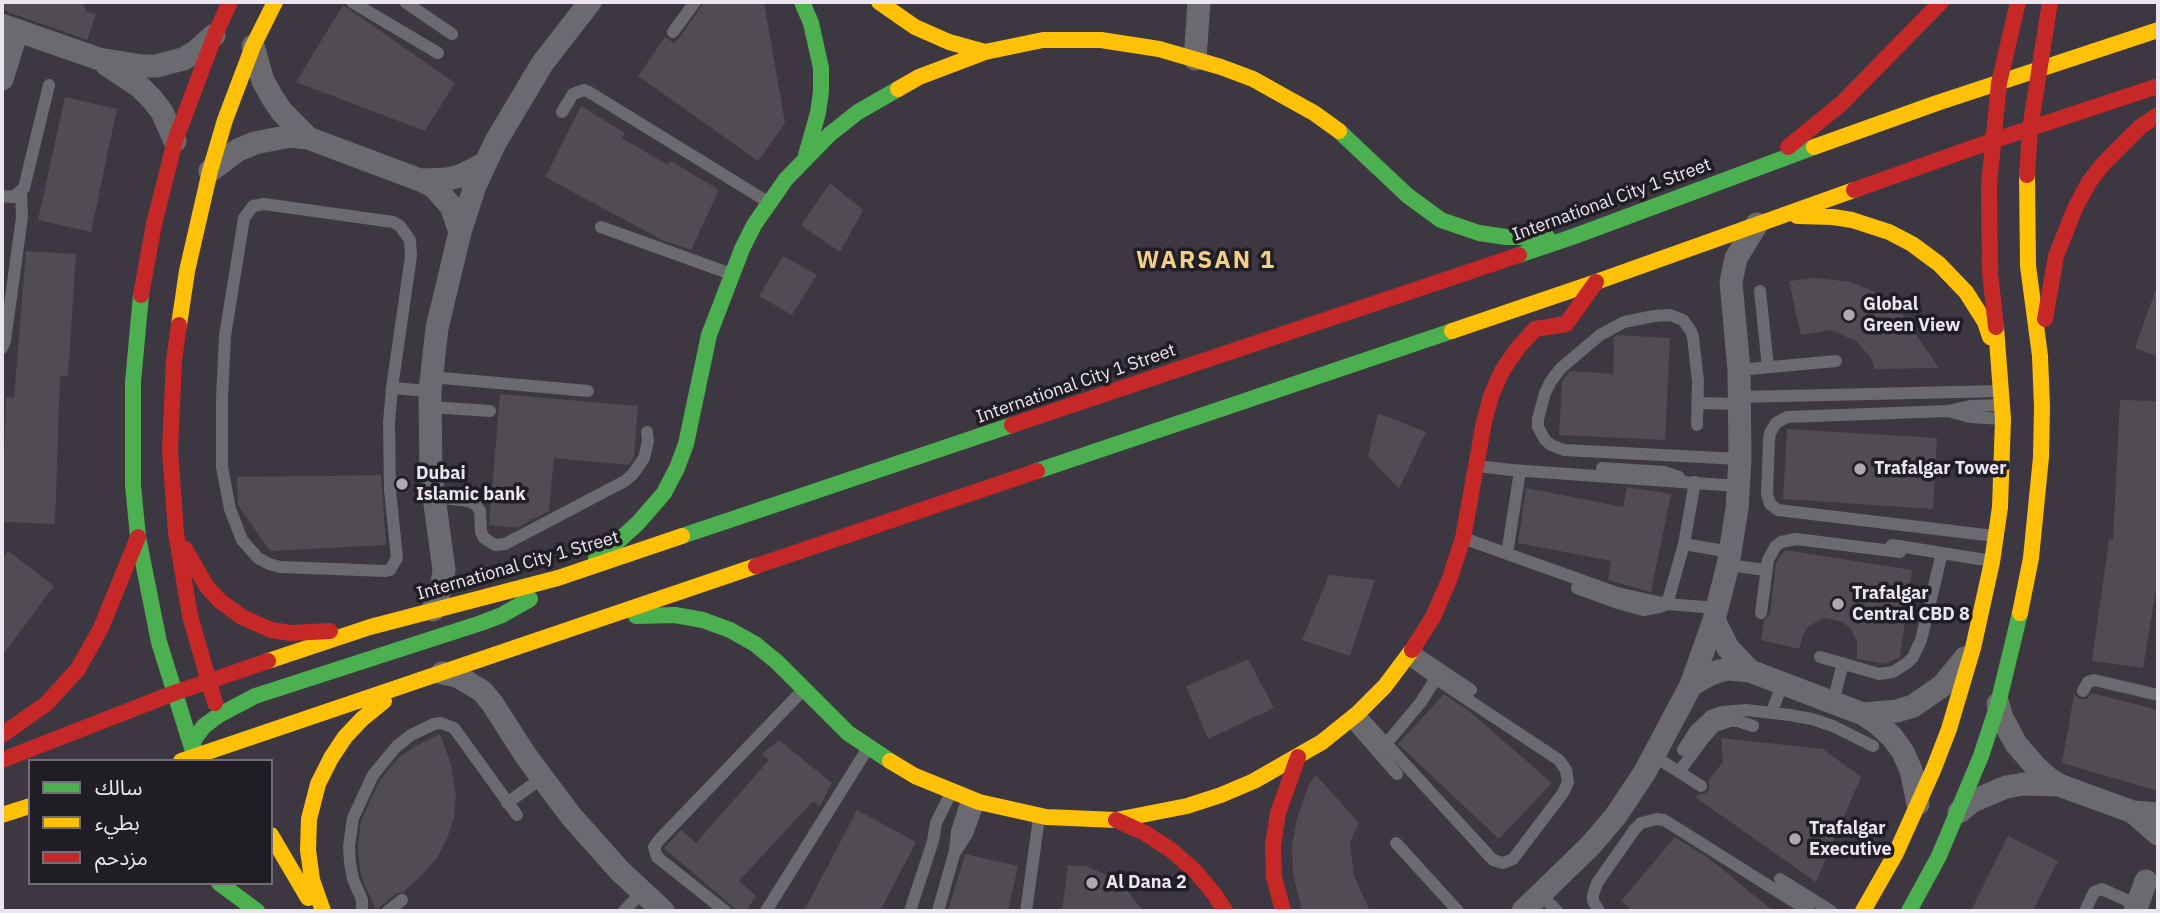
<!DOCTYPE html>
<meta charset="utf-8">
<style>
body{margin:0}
#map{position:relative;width:2160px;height:913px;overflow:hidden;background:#3c3741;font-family:"IBM Plex Sans","Noto Sans Arabic",sans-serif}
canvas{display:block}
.frame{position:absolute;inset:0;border:4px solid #ebe5f0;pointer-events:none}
.legend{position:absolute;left:28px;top:759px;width:245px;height:126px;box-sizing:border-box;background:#211d25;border:2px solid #726d76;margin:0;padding:9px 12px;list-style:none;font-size:21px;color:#ebe5f0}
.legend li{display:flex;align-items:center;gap:14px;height:35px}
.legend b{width:35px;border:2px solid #726d76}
</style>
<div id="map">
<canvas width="2160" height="913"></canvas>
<div class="frame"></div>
<ul class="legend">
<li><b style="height:9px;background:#4caf50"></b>سالك</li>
<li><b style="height:9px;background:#ffc107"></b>بطيء</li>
<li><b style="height:9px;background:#c62828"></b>مزدحم</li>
</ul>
</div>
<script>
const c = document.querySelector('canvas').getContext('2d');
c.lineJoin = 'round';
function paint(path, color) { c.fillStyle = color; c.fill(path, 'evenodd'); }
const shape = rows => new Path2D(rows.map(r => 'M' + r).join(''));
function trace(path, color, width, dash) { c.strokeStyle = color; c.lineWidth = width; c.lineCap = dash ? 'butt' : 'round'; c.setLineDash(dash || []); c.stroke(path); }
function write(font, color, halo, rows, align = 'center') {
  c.font = font + ' "IBM Plex Sans",sans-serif'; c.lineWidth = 7; c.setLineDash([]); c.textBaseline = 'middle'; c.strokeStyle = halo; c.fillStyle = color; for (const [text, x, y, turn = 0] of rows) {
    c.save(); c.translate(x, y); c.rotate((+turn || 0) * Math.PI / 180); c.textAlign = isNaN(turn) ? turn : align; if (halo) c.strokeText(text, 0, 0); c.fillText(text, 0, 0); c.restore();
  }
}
const building = shape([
 [2,2,82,2,87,12,96,14,87,40,2,10],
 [704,2,764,2,785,123,758,161,638,76,665,37,674,43,680,37],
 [343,5,455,83,425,131,296,82],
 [65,97,117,109,91,232,38,220],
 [581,106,625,133,622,138,668,165,671,161,719,190,691,250,664,241,545,177],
 [830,183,863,210,840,252,801,225],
 [26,251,76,254,68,376,60,376,55,524,2,522,6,397,14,398],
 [783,256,817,275,792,315,759,296],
 [1816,278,1851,282,1891,299,1939,368,1875,369,1871,358,1856,341,1830,330,1801,335,1789,281],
 [2156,289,2158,289,2158,357,2135,348],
 [1618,335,1670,338,1665,440,1559,435,1562,381,1570,371,1613,374,1614,337],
 [500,394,638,406,634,457,629,465,554,458,549,511,534,519,530,518,530,521,517,528,489,525],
 [2120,400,2158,401,2158,578,2143,668,2092,661,2109,539,2113,540],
 [1378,413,1426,432,1399,489,1368,456],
 [1787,429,1937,438,1933,509,1783,499],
 [381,475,386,545,270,551,238,505,237,477],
 [1627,487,1671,494,1651,592,1608,580,1611,561,1518,543,1526,488,1623,507],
 [1785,550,1912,570,1900,657,1885,664,1857,659,1857,641,1850,628,1843,622,1825,618,1809,626,1803,635,1799,649,1761,640,1764,621,1770,614,1776,563],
 [8,551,54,586,2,656,2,559],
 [1329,575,1375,580,1350,656,1302,640],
 [1248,659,1274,708,1208,739,1186,686],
 [2075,689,2075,695,2079,699,2087,699,2092,693,2158,710,2158,791,2062,763],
 [1444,694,1470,712,1552,783,1499,839,1398,744],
 [440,734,451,764,456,796,454,818,447,839,437,858,423,874,403,892,397,893,376,910,362,879,359,862,358,846,361,821,380,780,400,756,421,743],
 [1721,738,1823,749,1861,777,1816,882,1695,797,1698,794,1704,794,1708,791,1710,786,1708,781,1723,762],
 [779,740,832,783,820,806,813,801,739,881,756,896,746,911,738,911,664,848,681,830,696,843,769,760,762,754],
 [1316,775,1359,823,1350,842,1354,876,1370,911,1302,911,1293,874,1292,846,1297,818,1309,784],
 [857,810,916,842,880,911,804,911],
 [2008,836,2058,861,2033,911,1971,911],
 [1675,837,1710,859,1773,911,1633,911,1621,901],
 [965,854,1018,866,1008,911,948,911],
 [1068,865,1086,866,1111,877,1126,889,1143,911,1062,911]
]);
const lane = shape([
 [352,2,438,53],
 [405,2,452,34],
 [673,32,695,2],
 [562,112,573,94,584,90,589,92,768,202],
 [2,196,13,197,24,188,49,85],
 [264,204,393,222,400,226,410,240,411,256,392,388,389,422,390,490,397,558,390,570,386,571,280,567,269,564,258,558,242,540,230,509,222,467,222,398,225,336,244,218,253,206,264,204],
 [601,227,731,274],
 [1760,291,1768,367],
 [2,348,5,341,22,217,21,192],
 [1739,370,1836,361],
 [431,377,588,391],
 [392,388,430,391],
 [1740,397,2001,391],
 [1698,403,1740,404],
 [430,407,490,411],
 [1948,411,1970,417,2002,419],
 [1697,425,1698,381,1693,337,1691,331,1683,320,1670,315,1654,316,1624,322,1600,335,1561,368,1551,381,1545,393,1538,419,1538,427,1545,440,1551,445,1564,450,1740,459],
 [1477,466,1512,470,1738,486],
 [1602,468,1664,472,1679,477],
 [433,497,469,501,476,505,480,511,481,532,484,538,495,545,505,544,625,481,633,474,644,458,648,441,647,432],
 [1994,536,1778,510,1770,504,1767,494,1769,440,1770,433,1776,423,1787,417,1948,411,1970,406,2002,405],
 [1463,538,1617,593,1667,604,1717,608],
 [1684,544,1730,552],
 [1892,545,1992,561],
 [1507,554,1520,471],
 [1728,565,1766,570],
 [1577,588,1618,603,1643,610,1660,607,1667,604,1684,544,1695,482],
 [1761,613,1768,560,1775,547,1781,542,1796,539,1900,552],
 [1413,651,1471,690],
 [1820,657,1879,674,1893,672,1907,663,1913,657,1921,640,1942,553],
 [2083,691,2088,682,2094,680,2158,695],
 [1833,702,1843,663],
 [1772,712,1782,684],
 [1358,713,1493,860,1503,863,1513,859,1563,793,1568,782,1566,770,1559,760,1444,684,1409,659],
 [1350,720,1397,774],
 [1386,744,1421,702,1436,678],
 [1683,750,1695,731,1711,716,1722,712,1746,710,1790,715,1812,719,1833,726,1873,746],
 [1654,756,1701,786],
 [1679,772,1704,738,1715,726,1730,721,1738,721,1753,726],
 [507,803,542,778],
 [1396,843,1458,911],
 [956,851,967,834,978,804],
 [1780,879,1831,911],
 [1541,895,1557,911],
 [362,911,362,900,353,879,350,863,349,846,353,818,373,775,396,747,411,735,434,724,441,723,454,728,517,815],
 [388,911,402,900],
 [624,911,642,892],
 [725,911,657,857,654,847,659,840,803,690],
 [766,911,868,748],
 [910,911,933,841,936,823,951,793],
 [938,911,955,851,957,831,967,800],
 [1026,911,1039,818],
 [1599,911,1593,901,1593,895,1597,883,1635,829,1641,823,1657,819,1664,820,1809,911],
 [2085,911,2094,892,2102,889,2137,905]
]);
const street = shape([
 [2,25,99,59,142,66,156,66,183,59,195,52,214,35],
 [253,46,263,81,272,97,282,112,308,138],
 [1195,59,1199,2],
 [107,65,140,87,152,99,162,112,175,141],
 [2,79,17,31],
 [210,171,238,150,255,143,290,136,308,138,420,180,433,186,451,206,460,232],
 [420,180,447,179,460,176,484,164],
 [433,610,442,584,444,570,431,475,430,391,437,328,460,232,475,186,495,143,542,64,590,2],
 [1714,620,1728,648,1750,671],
 [442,673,457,676,482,691,492,703,526,756,571,816,620,871,663,911],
 [1691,685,1709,675,1719,671,1729,669,1750,671,1863,714,1878,724,1892,737,1903,752,1911,770,1918,804],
 [1998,704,2002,718,2016,744,2036,767,2047,777,2059,785,2133,812,2158,814],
 [1863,714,1897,711,1913,706,1942,686,1965,658],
 [1959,812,1973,801,2006,787,2024,784,2059,785],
 [2133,812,2158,834],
 [1523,911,1590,846,1615,817,1645,772,1691,685,1714,620,1728,565,1737,509,1740,459,1739,370,1731,282,1736,258,1757,224],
 [2135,911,2146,881]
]);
const fast = shape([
 [802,2,811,23,821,68,821,91,818,113,806,155],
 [1339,131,1408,196,1441,220,1479,233,1506,237,1547,237],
 [1519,255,1575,236,1814,147],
 [141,295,133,382,133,485,138,537,159,642,196,761],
 [1037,471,1452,331],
 [682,536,1012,425],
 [596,558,606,552,638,523,664,493,677,468,686,444,709,335,742,249,754,225,786,179,830,134,858,112,898,89],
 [636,616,675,615,703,620,730,630,755,644,777,662,848,733,890,761],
 [194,757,193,741,204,726,219,715,255,696,481,623,502,615,530,599],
 [219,883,257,911],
 [1909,911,1939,856,1981,756,1998,704,2020,613]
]);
const slow = shape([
 [879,2,915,27,949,42,985,52],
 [898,89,919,77,985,52,1043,40,1101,40,1159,49,1221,67,1253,79,1314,113,1339,131],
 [1814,147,1937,103,2158,30],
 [1797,216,1833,217,1852,220,1889,232,1912,244,1939,264,1966,292,1985,322,1990,337],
 [179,325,187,271,210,171,225,120,253,46,275,2],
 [1452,331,1596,282,1854,190],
 [2020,613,2031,558,2041,457,2042,407,2040,356,2028,266,2027,175],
 [268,661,370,627,558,578,682,536],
 [181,761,756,566],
 [890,761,915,776,979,802,1046,817,1116,820,1187,806,1221,795,1254,781,1322,742,1358,713,1385,686,1412,650],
 [2,815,30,806],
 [271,835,308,898],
 [323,911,312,880,308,850,309,819,318,784,331,758,345,737,362,719,384,701],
 [1863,911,1896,853,1934,768,1949,729,1973,648,1992,562,2000,507,2003,419,1996,327]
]);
const jam = shape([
 [1788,147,1842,103,1941,2],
 [2027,175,2030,129,2050,2],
 [1854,190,1992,141,2158,86],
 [141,295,154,224,175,141,216,32,230,2],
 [2045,319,2056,256,2075,208,2089,182,2103,164,2140,127,2158,115],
 [179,325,174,360,170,450,176,533,190,616,215,703],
 [1996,327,1990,273,1989,185,1999,83,2018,2],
 [1012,425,1519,255],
 [185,549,207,587,220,601,242,617,271,630,291,633,330,631],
 [756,566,1037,471],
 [1412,650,1433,617,1450,578,1463,538,1484,422,1491,396,1502,371,1517,349,1535,329,1566,324,1596,282],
 [2,735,46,704,78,669,101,628,138,537],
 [2,760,174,693,268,661],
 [1116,820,1145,833,1171,850,1195,871,1215,895,1225,911],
 [1283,911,1274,877,1273,845,1278,813,1298,757]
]);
const markers = [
 [1849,315,7,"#aea8b3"],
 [1860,469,7,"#aea8b3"],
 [402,484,7,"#aea8b3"],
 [1838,604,7,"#aea8b3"],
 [1795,839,7,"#aea8b3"],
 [1092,883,7,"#aea8b3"]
];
const streetNames = [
 ["International City 1 Street",1612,200,-20],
 ["International City 1 Street",1076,384,-19],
 ["International City 1 Street",518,566,-16]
];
const poiNames = [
 ["Global",1863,305],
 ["Green View",1863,326],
 ["Trafalgar Tower",1874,469],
 ["Dubai",416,474],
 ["Islamic bank",416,495],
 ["Trafalgar",1852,594],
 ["Central CBD 8",1852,615],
 ["Trafalgar",1809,829],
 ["Executive",1809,850],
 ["Al Dana 2",1106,883]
];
const districtNames = [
 ["WARSAN 1",1206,261]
];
paint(building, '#514b52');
trace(lane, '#6b6a6f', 12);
trace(street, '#6b6a6f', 23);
trace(fast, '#4caf50', 16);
trace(slow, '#ffc107', 16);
trace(jam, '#c62828', 16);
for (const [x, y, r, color] of markers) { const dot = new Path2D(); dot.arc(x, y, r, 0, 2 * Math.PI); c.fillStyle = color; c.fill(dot); trace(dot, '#211d25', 2.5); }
write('18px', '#ebe5f0', '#211d25', streetNames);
write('bold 18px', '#ebe5f0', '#211d25', poiNames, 'left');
c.letterSpacing = '2px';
write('bold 24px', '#f3ce86', '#211d25', districtNames);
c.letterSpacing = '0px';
</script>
